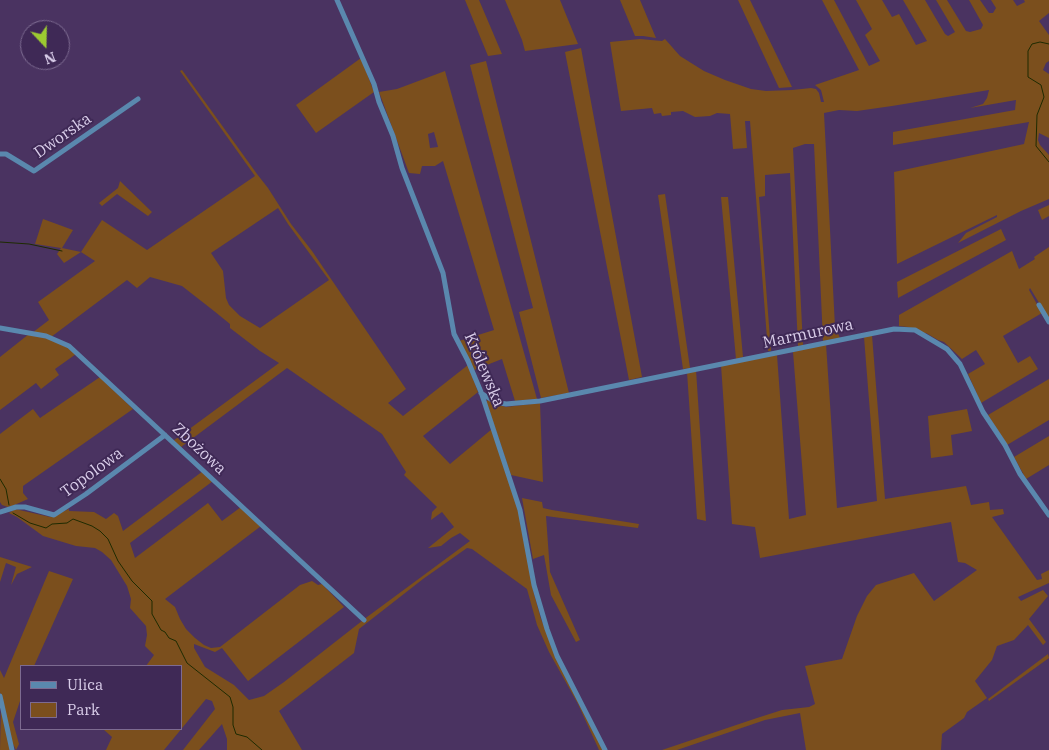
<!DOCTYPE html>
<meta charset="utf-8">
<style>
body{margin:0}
#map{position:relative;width:1049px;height:750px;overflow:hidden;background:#4a3361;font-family:"IBM Plex Serif",serif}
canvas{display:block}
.legend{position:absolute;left:20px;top:665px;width:162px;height:65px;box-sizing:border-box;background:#3f2956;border:1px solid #7d6b91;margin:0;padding:6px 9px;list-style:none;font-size:15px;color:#daceea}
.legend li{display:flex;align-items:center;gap:10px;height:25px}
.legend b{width:25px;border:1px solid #7d6b91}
.north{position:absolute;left:20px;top:20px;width:50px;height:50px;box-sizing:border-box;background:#3f2956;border:1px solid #7d6b91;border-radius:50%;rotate:159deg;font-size:14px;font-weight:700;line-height:20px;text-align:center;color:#daceea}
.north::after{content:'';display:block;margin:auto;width:18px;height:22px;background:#9cca31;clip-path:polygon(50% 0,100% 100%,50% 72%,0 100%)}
</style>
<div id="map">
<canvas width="1049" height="750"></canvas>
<ul class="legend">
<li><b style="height:6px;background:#5a88ae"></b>Ulica</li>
<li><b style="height:14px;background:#7b4f1d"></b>Park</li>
</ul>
<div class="north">N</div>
</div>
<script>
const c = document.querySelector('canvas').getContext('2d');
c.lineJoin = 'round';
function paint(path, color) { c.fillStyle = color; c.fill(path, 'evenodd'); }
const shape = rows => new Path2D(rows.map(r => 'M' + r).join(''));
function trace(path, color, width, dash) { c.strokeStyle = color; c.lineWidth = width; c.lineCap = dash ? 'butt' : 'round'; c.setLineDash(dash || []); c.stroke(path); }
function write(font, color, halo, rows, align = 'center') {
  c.font = font + ' "IBM Plex Serif",serif'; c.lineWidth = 4; c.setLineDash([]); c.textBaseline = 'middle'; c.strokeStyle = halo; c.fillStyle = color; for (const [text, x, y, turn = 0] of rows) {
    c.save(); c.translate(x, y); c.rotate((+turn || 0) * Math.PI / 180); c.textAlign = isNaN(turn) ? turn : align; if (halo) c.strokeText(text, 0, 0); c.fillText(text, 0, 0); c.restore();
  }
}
const green = shape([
 [465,0,479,0,502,54,488,56],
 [505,0,560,0,578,44,525,51,522,40],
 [620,0,640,0,656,38,643,36,635,36],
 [738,0,750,0,792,87,779,88],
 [822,0,834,0,869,66,880,61,865,35,872,29,856,0,882,0,892,17,899,14,916,45,927,41,903,0,925,0,945,34,948,36,955,32,936,0,947,0,966,31,970,32,981,29,983,25,969,0,980,0,989,13,993,13,996,8,991,0,1013,0,1017,6,1025,2,1024,0,1049,0,1049,13,1039,21,1049,35,1049,61,1046,63,1043,70,1049,74,1049,138,1039,133,1038,140,1040,145,1049,155,1049,199,1021,211,958,243,966,233,997,217,997,215,897,264,894,172,1024,144,1029,122,893,145,893,132,1015,110,1016,100,970,108,983,104,987,98,989,90,892,106,857,111,839,110,824,113,835,327,840,338,823,341,814,144,805,144,793,148,803,345,798,346,790,173,765,175,765,196,759,197,771,351,768,351,750,121,745,121,747,148,733,149,730,114,717,113,710,116,695,117,683,111,671,112,671,115,662,116,661,113,654,114,652,108,621,111,610,42,640,39,662,41,665,39,680,56,704,71,725,80,751,89,766,91,792,90,811,88,816,89,819,93,821,102,824,102,821,90,815,85,859,70],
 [581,48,642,377,629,380,565,52],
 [361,58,374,92,316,133,296,105],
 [486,61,569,393,541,398,519,312,533,308,470,65],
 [182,70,257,174,268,188,291,224,312,251,406,389,388,403,403,416,468,365,478,392,423,436,450,464,492,429,519,511,534,594,541,619,558,659,603,750,599,750,578,704,549,652,537,625,527,589,472,549,467,548,423,579,359,629,354,653,279,711,302,750,227,750,227,739,222,724,199,750,183,750,215,709,212,701,206,699,164,750,106,750,112,737,103,729,181,729,181,666,146,666,154,655,145,646,147,635,146,626,130,608,131,599,127,586,111,560,102,552,95,548,76,546,43,536,17,517,9,513,15,509,50,517,69,509,69,511,94,512,106,519,114,513,118,516,123,531,203,471,213,481,130,543,135,558,208,503,222,521,241,507,261,526,165,599,175,607,180,619,186,629,195,638,204,645,211,648,220,647,300,585,312,581,318,585,322,584,344,607,248,681,222,648,215,652,194,644,194,648,205,667,234,685,249,700,264,696,284,682,367,617,470,541,460,533,451,538,441,546,428,548,454,527,442,512,431,520,432,512,437,507,404,475,406,472,382,434,287,368,181,447,173,441,279,363,260,351,230,328,230,324,214,311,182,286,150,277,137,288,127,280,51,337,32,333,49,320,38,302,95,261,81,252,64,263,57,254,61,248,35,244,43,219,73,230,62,248,81,252,102,220,147,250,255,176,180,71],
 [278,208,288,224,329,280,260,328,240,316,229,305,226,298,223,271,211,253],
 [445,71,537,399,515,401,502,359,474,370,459,341,494,330,443,161,435,166,422,166,420,174,409,173,379,92,397,89],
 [434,132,438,147,430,148,428,134],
 [120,181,152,212,148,216,117,194,102,206,99,203,118,188],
 [665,194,690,368,683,369,658,195],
 [721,197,728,197,739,314,743,357,736,359],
 [1049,205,1049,216,1042,220,1038,210],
 [1001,229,1006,240,898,298,897,282],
 [1049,247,1049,319,1030,288,1029,290,1042,313,1003,336,1018,363,1030,356,1038,369,981,403,968,374,985,364,976,350,962,359,944,342,938,340,926,333,923,333,908,327,899,326,899,315,1012,251,1019,269,1035,259,1034,257],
 [29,334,50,339,68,348,76,354,55,369,59,375,41,389,36,383,0,410,0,357],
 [872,335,885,499,966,486,971,505,989,502,990,510,1003,509,1004,514,992,517,1037,580,1042,579,1041,574,1049,570,1049,583,1018,597,1021,601,1043,590,1048,596,1029,619,1046,642,1043,645,1028,625,1014,640,997,646,992,660,975,681,987,698,967,712,964,718,942,734,941,750,806,750,800,713,765,720,677,750,662,750,757,718,782,710,809,707,815,704,805,666,842,659,857,616,867,596,876,585,914,573,934,601,977,570,965,563,958,562,951,522,760,558,755,527,732,524,721,365,777,355,789,519,806,515,793,352,826,344,837,508,877,501,864,337],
 [696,370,706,521,697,519,687,372],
 [100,377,133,409,23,486,23,493,28,499,12,506,8,507,2,505,0,502,0,434,33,409,40,418],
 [1049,379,1049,420,1007,445,988,415],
 [489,400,496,404,506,407,540,403,543,482,511,475,486,401],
 [967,409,972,431,951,435,953,455,931,458,928,416],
 [1049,436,1049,465,1026,479,1014,457],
 [522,498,542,502,543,508,552,510,639,524,638,528,546,516,550,572,580,640,576,642,551,595,544,555,533,559],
 [0,557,32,567,17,574,11,585,16,567,6,563,0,582],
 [49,571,73,579,34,666,21,666,21,698,13,722,19,744,16,750,12,742,0,692,0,670,4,678],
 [1048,654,1049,658,989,701,988,699],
 [1,707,11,750,0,750]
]);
const stream = shape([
 [1049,44,1040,42,1032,44,1028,51,1028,77,1041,85,1044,97,1037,115,1036,146,1049,162],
 [0,242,29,244,62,251],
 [0,479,6,489,9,505],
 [13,513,30,523,46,528,52,524,67,523,73,519,92,526,100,531,108,539,118,561,132,581,152,601,152,614,161,630,165,632,169,638,176,641,187,663,230,697,233,707,233,725,236,734,247,737,262,750]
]);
const minor = shape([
 [337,0,374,84,379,102,393,136,402,168,443,273,454,334,468,361,481,392,520,510,534,585,547,629,557,656,605,750],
 [0,154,6,154,34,171,138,99],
 [1039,305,1049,322],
 [0,328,46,336,69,346,364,620],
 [481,393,495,402,506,404,540,401,894,329,915,330,947,349,960,364,983,412,1005,445,1020,474,1049,515],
 [0,512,16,507,25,507,54,515,86,494,165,435],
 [0,696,12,750]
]);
const streetNames = [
 ["Dworska",63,136,-35],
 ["Marmurowa",808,334,-12],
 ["Królewska",484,370,67],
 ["Zbożowa",199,449,43],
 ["Topolowa",92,473,-36]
];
paint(green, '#7b4f1d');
trace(stream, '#1e2b01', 1);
trace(minor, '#5a88ae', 5);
write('16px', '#daceea', '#3f2956', streetNames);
</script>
